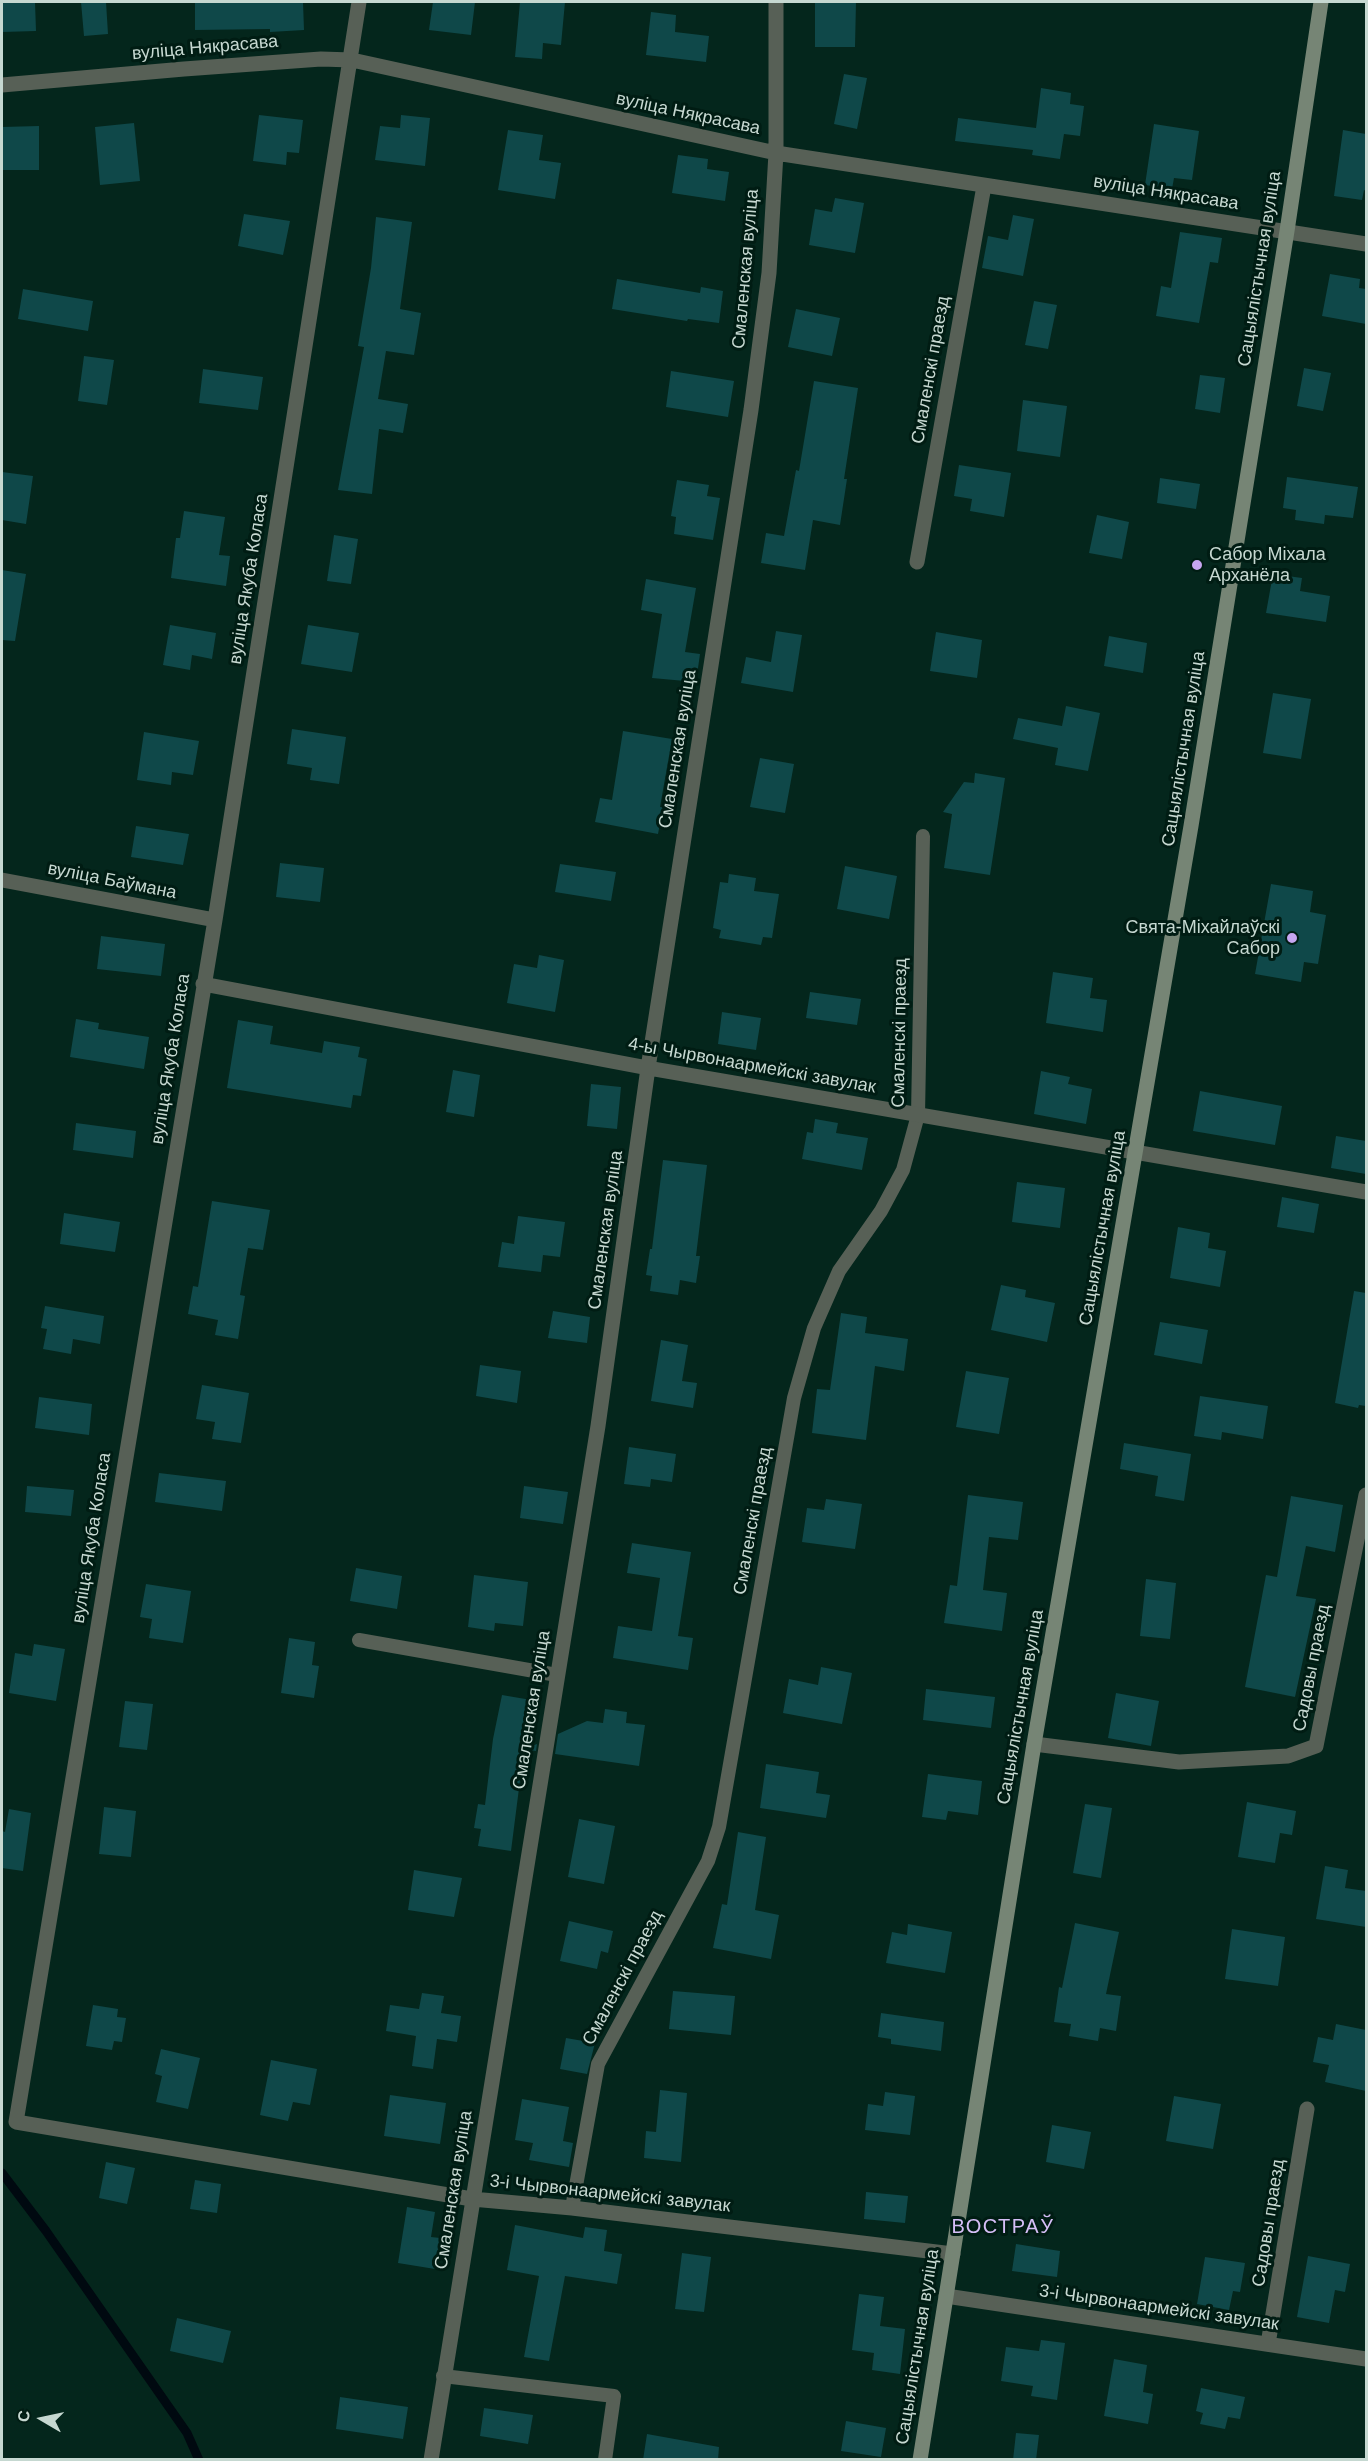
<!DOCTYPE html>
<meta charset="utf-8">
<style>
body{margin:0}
#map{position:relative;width:1368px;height:2461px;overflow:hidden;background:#04261c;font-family:Helvetica,sans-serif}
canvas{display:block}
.frame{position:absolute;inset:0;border:3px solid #c6d8d1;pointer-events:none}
.north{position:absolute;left:12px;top:2389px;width:60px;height:60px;-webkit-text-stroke:4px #001c13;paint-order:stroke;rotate:279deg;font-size:16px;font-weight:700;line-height:24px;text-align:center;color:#c6d8d1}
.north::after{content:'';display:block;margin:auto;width:21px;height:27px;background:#c6d8d1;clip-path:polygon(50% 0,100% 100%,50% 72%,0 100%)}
</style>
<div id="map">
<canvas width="1368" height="2461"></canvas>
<div class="frame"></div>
<div class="north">С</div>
</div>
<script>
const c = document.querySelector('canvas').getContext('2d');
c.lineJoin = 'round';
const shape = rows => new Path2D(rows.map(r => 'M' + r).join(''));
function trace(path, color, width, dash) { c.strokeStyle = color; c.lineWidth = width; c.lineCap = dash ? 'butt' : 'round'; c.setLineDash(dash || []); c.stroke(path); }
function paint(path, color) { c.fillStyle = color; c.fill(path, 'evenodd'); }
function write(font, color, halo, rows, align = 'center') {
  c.font = font + ' Helvetica,sans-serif'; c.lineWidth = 6; c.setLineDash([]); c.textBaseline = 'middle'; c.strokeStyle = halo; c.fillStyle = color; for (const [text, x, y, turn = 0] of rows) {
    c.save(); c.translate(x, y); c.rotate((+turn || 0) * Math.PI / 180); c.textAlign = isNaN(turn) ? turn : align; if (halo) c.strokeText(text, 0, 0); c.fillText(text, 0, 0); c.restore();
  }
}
const stream = shape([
 [2,2173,46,2231,187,2433,199,2460]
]);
const building = shape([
 [2,2,35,2,36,31,2,32],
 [81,2,106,2,108,34,84,36],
 [195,2,303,2,304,30,270,32,270,29,195,30],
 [433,2,475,2,471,35,429,30],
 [520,2,565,2,561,45,543,43,542,59,515,57],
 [815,2,856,2,855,47,815,47],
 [651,12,676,15,675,32,709,36,706,62,646,55],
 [844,74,867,78,857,129,834,124],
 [1041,88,1071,93,1070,104,1084,106,1080,136,1064,134,1060,159,1032,155,1033,150,955,141,958,118,1036,128],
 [259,115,303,120,299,153,287,152,286,165,253,161],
 [401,115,430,118,425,166,375,160,380,126,400,128],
 [134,123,140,181,100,185,95,127],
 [1154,124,1199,131,1192,180,1174,178,1172,189,1145,185],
 [39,126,39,170,2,170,2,127],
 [508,130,543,135,539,160,561,163,555,199,498,190],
 [1343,130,1366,134,1366,191,1364,190,1362,200,1334,196],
 [678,155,708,159,707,169,729,172,725,201,672,193],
 [835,198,864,203,855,253,809,245,815,209,832,212],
 [244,214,290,221,283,255,238,246],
 [1013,215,1034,219,1023,276,982,268,988,236,1008,240],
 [376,217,412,222,400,309,421,313,414,355,386,351,378,399,408,404,403,433,379,429,372,494,338,490,364,347,358,346,371,268],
 [1180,232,1222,238,1218,263,1210,262,1199,323,1156,316,1161,286,1171,288],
 [1330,274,1360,279,1359,288,1366,289,1366,324,1322,316],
 [617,279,700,293,701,287,723,291,719,323,688,319,687,321,612,309],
 [23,289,93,301,88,331,18,319],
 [1034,301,1057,305,1048,349,1025,345],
 [796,309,840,318,832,356,788,347],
 [84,356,114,360,107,405,78,401],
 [1304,368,1331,373,1323,411,1297,406],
 [203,369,263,377,258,410,199,403],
 [671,371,734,381,728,417,666,407],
 [1200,375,1225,378,1220,413,1195,409],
 [814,381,858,388,844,479,847,479,840,525,813,520,805,570,761,563,766,533,784,536,796,470,799,471],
 [1023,400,1067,406,1060,457,1017,451],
 [959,465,1011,473,1004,517,970,511,972,499,954,496],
 [2,472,33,476,26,524,2,520],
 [1287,477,1358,487,1353,518,1325,515,1324,524,1295,520,1296,510,1283,508],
 [1160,478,1200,484,1196,509,1157,503],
 [677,480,709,485,707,496,720,498,713,540,674,534,676,517,671,516],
 [184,511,225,517,219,555,230,556,226,586,171,578,176,538,180,538],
 [1097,515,1129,522,1122,559,1089,553],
 [334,535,358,539,351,584,327,581],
 [2,570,26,574,15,641,2,640],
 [1273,574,1302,578,1300,591,1330,596,1326,622,1266,613],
 [646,579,696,588,685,652,700,654,696,682,652,678,662,614,641,610],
 [170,625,216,633,212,659,192,655,190,670,163,665],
 [308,625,359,633,352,672,301,664],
 [776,631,802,635,793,692,741,683,746,657,771,662],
 [936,632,982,640,977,678,930,671],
 [1109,636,1147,643,1143,673,1104,666],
 [1273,693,1311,699,1301,759,1263,753],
 [1066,706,1100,713,1088,771,1055,765,1058,748,1013,739,1018,718,1062,726],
 [292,729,346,737,339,784,310,780,312,768,287,764],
 [623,731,672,739,660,807,663,807,658,834,595,822,600,798,612,800],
 [144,732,199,741,193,775,172,772,171,785,137,780],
 [760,758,794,764,785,813,750,807],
 [975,773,1005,778,990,875,944,868,952,814,943,812,964,782,974,783],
 [136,826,189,834,183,865,131,857],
 [280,863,324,868,320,902,276,897],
 [560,864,616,872,611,901,555,892],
 [845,866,897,876,889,919,837,909],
 [729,874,756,878,754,891,779,894,772,938,763,937,761,945,719,938,721,930,713,928,720,882,728,883],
 [1271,884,1313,891,1310,912,1326,915,1318,964,1304,962,1301,982,1255,974],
 [101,936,165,944,161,976,97,969],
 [539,955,564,960,555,1012,507,1003,514,964,537,968],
 [1053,972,1093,978,1090,998,1107,1000,1103,1032,1046,1023],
 [810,992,861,999,857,1025,806,1018],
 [722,1012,761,1018,756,1050,718,1044],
 [76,1019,99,1023,98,1029,149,1037,144,1069,70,1057],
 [238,1020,273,1026,270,1044,322,1053,324,1041,360,1047,358,1057,367,1059,361,1096,353,1095,351,1108,227,1088],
 [453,1070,480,1075,474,1117,446,1112],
 [1041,1071,1070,1077,1068,1084,1092,1089,1086,1124,1034,1114],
 [591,1084,621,1087,617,1129,587,1126],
 [1200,1091,1282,1106,1275,1145,1193,1131],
 [815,1119,838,1123,836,1133,868,1138,862,1170,802,1159,807,1132,813,1133],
 [76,1123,136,1131,133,1158,73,1150],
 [1336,1136,1366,1141,1366,1174,1331,1168],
 [663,1160,707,1165,696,1256,700,1256,696,1283,680,1280,678,1295,650,1291,652,1276,646,1275,650,1249,652,1249],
 [1017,1182,1065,1188,1060,1228,1012,1222],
 [1282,1197,1319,1204,1314,1233,1277,1227],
 [212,1201,270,1210,263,1250,248,1248,240,1295,245,1296,238,1339,215,1335,218,1320,188,1314,193,1286,198,1287],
 [64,1213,120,1222,115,1252,60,1244],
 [518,1216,565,1222,560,1257,543,1255,541,1272,498,1267,502,1242,514,1244],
 [1178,1227,1210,1233,1208,1248,1226,1251,1220,1287,1170,1278],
 [1001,1285,1026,1290,1025,1297,1055,1303,1047,1342,991,1330],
 [1354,1291,1366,1293,1366,1406,1359,1405,1358,1408,1335,1403],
 [45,1306,104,1316,100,1344,73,1339,71,1354,43,1349,47,1329,41,1328],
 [553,1311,590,1317,587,1343,548,1338],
 [841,1313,867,1317,865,1333,908,1339,904,1371,875,1366,866,1440,812,1433,817,1389,830,1390],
 [1160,1322,1208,1330,1202,1364,1154,1355],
 [661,1340,688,1345,682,1381,697,1383,693,1408,651,1401],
 [480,1365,521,1371,517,1403,476,1396],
 [966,1371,1009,1378,999,1434,956,1427],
 [202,1385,249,1393,241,1443,212,1439,215,1422,196,1419],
 [1200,1396,1268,1406,1263,1439,1222,1432,1221,1440,1194,1436],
 [39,1397,92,1404,89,1435,35,1428],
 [1124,1443,1191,1454,1184,1501,1155,1496,1158,1476,1120,1469],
 [629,1447,676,1454,672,1482,651,1479,650,1487,624,1484],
 [159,1473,226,1481,222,1511,155,1502],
 [27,1486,74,1490,71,1516,25,1512],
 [524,1486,568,1492,563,1524,520,1518],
 [968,1495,1023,1502,1018,1540,989,1537,983,1590,1007,1593,1002,1631,944,1623,950,1585,957,1586],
 [1291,1496,1343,1505,1335,1552,1306,1546,1296,1596,1316,1599,1295,1697,1245,1687,1266,1575,1277,1577],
 [826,1499,862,1504,855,1549,802,1542,807,1508,824,1510],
 [632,1543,691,1552,678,1636,693,1638,688,1670,613,1658,618,1626,652,1631,660,1578,627,1573],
 [356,1568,402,1576,397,1609,350,1601],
 [474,1575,528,1582,523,1626,495,1623,494,1631,468,1627],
 [1146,1579,1176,1583,1170,1639,1140,1636],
 [146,1584,191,1591,183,1643,149,1638,152,1619,140,1617],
 [289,1638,315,1642,312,1665,319,1666,314,1698,281,1693],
 [34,1644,65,1649,56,1701,9,1693,15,1653,32,1656],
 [821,1667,852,1673,842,1724,783,1713,789,1679,818,1685],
 [926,1689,995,1697,991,1728,923,1720],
 [1116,1693,1159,1701,1151,1746,1108,1738],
 [502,1695,537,1701,529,1747,537,1744,536,1751,524,1749,511,1851,478,1846,481,1829,474,1828,478,1804,485,1805,493,1739],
 [125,1701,153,1704,147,1750,119,1747],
 [605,1709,627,1712,626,1723,645,1725,639,1766,555,1754,558,1734,587,1721,603,1723],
 [766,1764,819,1772,816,1793,830,1795,826,1818,760,1808],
 [928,1774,982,1781,978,1815,948,1811,946,1820,922,1817],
 [1247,1802,1296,1811,1292,1835,1280,1833,1275,1863,1238,1857],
 [1085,1804,1112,1808,1101,1878,1073,1873],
 [104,1807,136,1811,131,1857,99,1854],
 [9,1809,31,1813,23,1871,2,1868,2,1831,5,1832],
 [579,1819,615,1826,604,1884,568,1877],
 [738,1832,766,1837,755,1910,779,1915,771,1959,713,1948,722,1904,727,1905],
 [1325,1866,1348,1870,1345,1888,1366,1891,1366,1927,1316,1919],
 [414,1870,462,1878,454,1917,408,1910],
 [569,1921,613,1931,608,1953,601,1951,597,1969,560,1961],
 [1075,1923,1119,1932,1106,1994,1121,1996,1116,2031,1100,2028,1098,2041,1069,2036,1071,2024,1054,2022,1059,1987,1062,1988],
 [908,1924,952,1932,945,1973,886,1963,892,1932,907,1935],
 [1232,1929,1285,1937,1278,1986,1225,1979],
 [673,1991,735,1996,731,2035,669,2029],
 [422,1993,444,1996,441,2013,461,2016,457,2042,437,2039,433,2069,412,2066,416,2036,386,2031,390,2005,419,2009],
 [93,2005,118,2009,117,2017,126,2018,122,2042,114,2041,112,2050,86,2046],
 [881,2013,944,2022,941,2051,891,2044,891,2039,878,2037],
 [1336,2024,1366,2030,1366,2091,1325,2082,1329,2065,1313,2062,1318,2037,1333,2040],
 [566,2038,595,2043,587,2074,560,2069],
 [161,2049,200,2058,188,2109,156,2102,162,2076,155,2074],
 [271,2060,317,2069,310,2105,293,2102,288,2121,260,2115],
 [660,2090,687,2093,681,2162,644,2158,646,2131,656,2132],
 [885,2092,915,2096,910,2135,865,2130,868,2104,883,2106],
 [390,2095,446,2103,440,2144,384,2136],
 [1174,2096,1221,2104,1213,2149,1166,2141],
 [522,2099,569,2107,563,2141,573,2143,569,2167,529,2160,533,2143,515,2140],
 [1052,2125,1091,2132,1084,2169,1046,2162],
 [106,2162,135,2168,127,2204,99,2198],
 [195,2180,221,2184,217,2213,190,2209],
 [866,2192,908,2196,905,2223,864,2219],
 [407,2207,435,2212,431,2237,440,2238,435,2269,398,2263],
 [515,2225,583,2238,585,2227,607,2230,604,2251,622,2254,617,2284,565,2276,549,2361,524,2357,539,2276,507,2270],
 [1016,2244,1060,2251,1057,2277,1012,2271],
 [682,2253,711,2257,704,2312,675,2309],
 [1308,2256,1350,2264,1345,2292,1335,2290,1329,2323,1297,2317],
 [1205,2257,1245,2263,1240,2292,1233,2291,1229,2310,1197,2304],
 [859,2294,884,2297,880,2326,905,2329,900,2374,872,2370,874,2353,852,2350],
 [177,2318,231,2331,223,2363,170,2351],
 [1041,2340,1065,2343,1057,2400,1031,2396,1033,2386,1001,2381,1006,2347,1039,2351],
 [1114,2359,1147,2365,1143,2392,1153,2394,1148,2424,1104,2416],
 [1201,2388,1245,2397,1240,2419,1228,2417,1225,2429,1200,2424,1203,2413,1196,2411],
 [340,2397,408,2407,403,2439,336,2429],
 [484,2408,533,2415,528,2444,480,2436],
 [846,2421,886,2428,881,2457,841,2451],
 [1016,2433,1039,2435,1036,2460,1013,2460],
 [647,2434,719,2447,718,2460,643,2460]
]);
const service = shape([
 [359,1640,557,1675],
 [572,2208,598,2064,708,1861,719,1827,794,1398,814,1328,839,1271,881,1211,903,1170,918,1115,923,836],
 [443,2376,614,2396,605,2460]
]);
const minor = shape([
 [359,2,215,920,16,2122,472,2199,572,2208,953,2254],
 [2,85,184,69,321,59,352,60,776,153,1366,244],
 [917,562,984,186],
 [2,880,215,920],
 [203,984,648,1068,1366,1192],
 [1034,1744,1179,1762,1288,1756,1316,1746,1366,1495],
 [946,2296,1366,2359],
 [1268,2344,1307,2109],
 [431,2460,598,1426,648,1068,751,410,769,273,776,153,776,2]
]);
const secondary = shape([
 [920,2460,1034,1744,1191,826,1287,231,1321,2]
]);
const markers = [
 [1197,565,6,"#c6a6f0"],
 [1292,938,6,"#c6a6f0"]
];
const streetNames = [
 ["вуліца Някрасава",205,48,-5],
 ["вуліца Някрасава",688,114,12],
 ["вуліца Някрасава",1166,193,9],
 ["Смаленская вуліца",746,269,-85],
 ["Сацыялістычная вуліца",1260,269,-81],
 ["Смаленскі праезд",931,370,-80],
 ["вуліца Якуба Коласа",249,579,-81],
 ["Смаленская вуліца",678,749,-81],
 ["Сацыялістычная вуліца",1184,749,-81],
 ["вуліца Баўмана",112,881,11],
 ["Смаленскі праезд",900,1033,-89],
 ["вуліца Якуба Коласа",171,1059,-81],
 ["4-ы Чырвонаармейскі завулак",752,1066,10],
 ["Сацыялістычная вуліца",1103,1228,-80],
 ["Смаленская вуліца",606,1230,-82],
 ["Смаленскі праезд",753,1521,-80],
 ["вуліца Якуба Коласа",92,1538,-81],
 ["Садовы праезд",1312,1668,-79],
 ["Сацыялістычная вуліца",1021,1707,-80],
 ["Смаленская вуліца",532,1710,-81],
 ["Смаленскі праезд",623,1978,-62],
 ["Смаленская вуліца",454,2190,-81],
 ["3-і Чырвонаармейскі завулак",610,2194,6],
 ["Садовы праезд",1269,2223,-81],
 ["3-і Чырвонаармейскі завулак",1159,2308,8],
 ["Сацыялістычная вуліца",918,2347,-81]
];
const poiNames = [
 ["Сабор Міхала",1209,555],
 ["Арханёла",1209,576],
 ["Свята-Міхайлаўскі",1280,928,"right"],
 ["Сабор",1280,949,"right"]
];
const neighbourhoodNames = [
 ["ВОСТРАЎ",1003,2227]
];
trace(stream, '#000910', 9);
paint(building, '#0f4849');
trace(service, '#576056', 14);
trace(minor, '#576056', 15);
trace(secondary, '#768575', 15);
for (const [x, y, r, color] of markers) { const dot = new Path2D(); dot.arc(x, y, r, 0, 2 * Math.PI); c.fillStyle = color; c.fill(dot); trace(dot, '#001c13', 2); }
write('18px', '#c6d8d1', '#001c13', streetNames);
write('18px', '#c6d8d1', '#001c13', poiNames, 'left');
c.letterSpacing = '1.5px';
write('20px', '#d6bff7', '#001c13', neighbourhoodNames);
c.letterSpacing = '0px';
</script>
